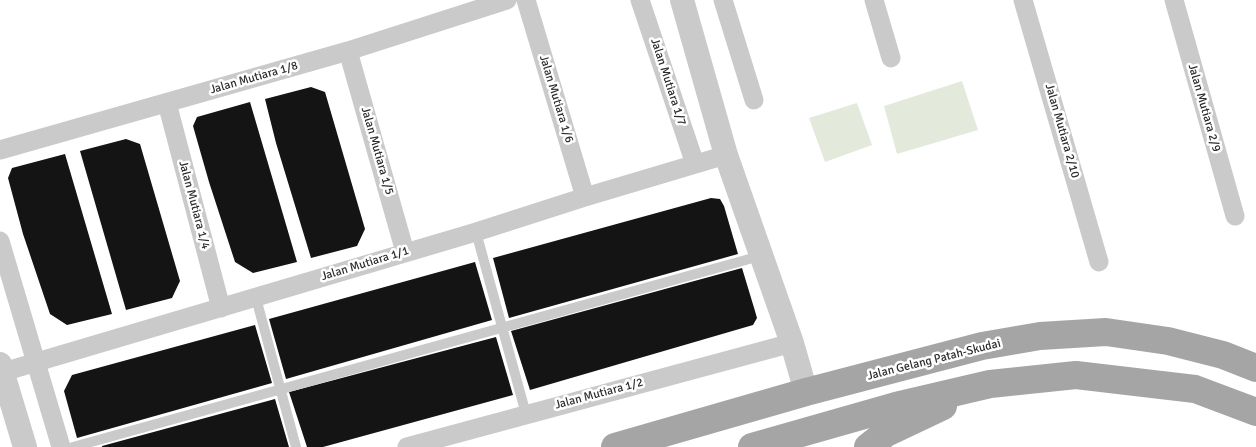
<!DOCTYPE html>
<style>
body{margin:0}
canvas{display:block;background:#fff}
</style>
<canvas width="1256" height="447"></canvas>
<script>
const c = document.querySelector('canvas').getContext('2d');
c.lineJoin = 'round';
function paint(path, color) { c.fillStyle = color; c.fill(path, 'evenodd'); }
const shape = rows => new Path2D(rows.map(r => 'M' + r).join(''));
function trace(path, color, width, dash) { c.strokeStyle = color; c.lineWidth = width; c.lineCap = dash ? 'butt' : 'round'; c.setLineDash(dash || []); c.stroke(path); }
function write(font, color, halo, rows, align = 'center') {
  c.font = font + ' Signika,sans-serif'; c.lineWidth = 5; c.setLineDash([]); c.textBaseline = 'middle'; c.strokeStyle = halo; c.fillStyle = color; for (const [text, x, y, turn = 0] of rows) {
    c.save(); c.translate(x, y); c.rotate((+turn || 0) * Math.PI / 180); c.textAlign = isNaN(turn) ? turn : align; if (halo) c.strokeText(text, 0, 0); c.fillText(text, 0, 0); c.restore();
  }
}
const green = shape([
 [962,81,978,130,897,154,884,106],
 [857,103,872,145,825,162,809,118]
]);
const building = shape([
 [311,87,325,92,365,229,357,246,311,258,276,143,265,99],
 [250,102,297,262,253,273,235,262,209,182,193,126,197,117],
 [126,139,140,144,180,281,172,298,126,310,80,151],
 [65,154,112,314,67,325,50,314,23,234,8,178,12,168],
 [711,198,720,199,724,206,738,254,509,318,493,258],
 [475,262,492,320,286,379,269,319],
 [742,268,755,311,757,318,753,325,530,390,511,331],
 [255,325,272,383,77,438,64,391,72,375],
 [496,337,513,395,323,447,307,447,289,392],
 [275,399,289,447,102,447,102,446]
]);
const service = shape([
 [476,232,526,414],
 [256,298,296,447],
 [73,447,760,256]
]);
const minor = shape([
 [526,0,585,197],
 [640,0,695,164],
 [723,0,754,100],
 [874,0,891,58],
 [1023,0,1099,262],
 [1174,0,1235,216],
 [348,51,405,252],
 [167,103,221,308],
 [0,150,348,51,507,0],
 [0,241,61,447],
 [0,373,476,232,585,197,726,155],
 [407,447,792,343]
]);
const tertiary = shape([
 [682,0,726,155,792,343,806,392],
 [0,364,25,447]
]);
const primary = shape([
 [615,447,806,392,982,346,1040,336,1106,332,1168,341,1223,355,1256,368],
 [752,447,896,406,990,384,1076,375,1195,389,1256,412],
 [868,447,886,433,943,406]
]);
const streetNames = [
 ["Jalan Mutiara 1/8",254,78,-16],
 ["Jalan Mutiara 1/7",668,82,72],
 ["Jalan Mutiara 1/6",556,99,73],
 ["Jalan Mutiara 2/9",1204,108,74],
 ["Jalan Mutiara 2/10",1062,131,74],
 ["Jalan Mutiara 1/5",377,151,74],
 ["Jalan Mutiara 1/4",194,205,75],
 ["Jalan Mutiara 1/1",365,264,-17],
 ["Jalan Gelang Patah-Skudai",934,360,-14],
 ["Jalan Mutiara 1/2",599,394,-15]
];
paint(green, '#e3eadb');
paint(building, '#141414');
trace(service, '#cacaca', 10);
trace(minor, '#cacaca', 19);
trace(tertiary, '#cacaca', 24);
trace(primary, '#a5a5a5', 28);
write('12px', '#2d2d2d', '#fff', streetNames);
</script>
